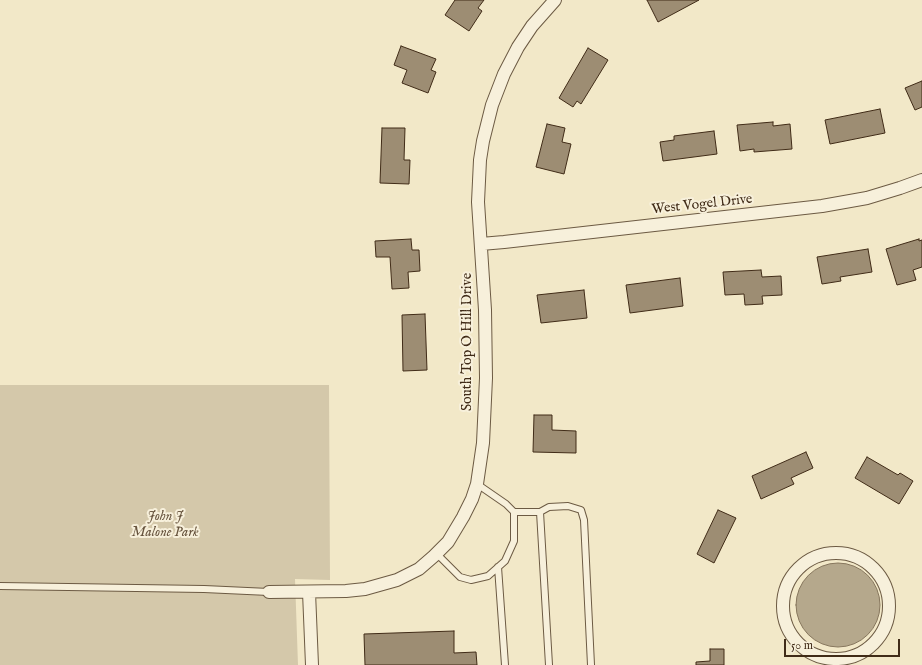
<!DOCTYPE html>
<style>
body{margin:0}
#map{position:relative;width:922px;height:665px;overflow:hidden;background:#f2e8c8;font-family:"IM FELL English",serif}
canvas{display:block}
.scale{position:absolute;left:784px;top:639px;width:116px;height:18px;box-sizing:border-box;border:2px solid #402b17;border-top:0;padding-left:5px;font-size:12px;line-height:14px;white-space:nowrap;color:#402b17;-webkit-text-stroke:3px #f7f0db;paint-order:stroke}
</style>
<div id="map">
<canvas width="922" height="665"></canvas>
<div class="scale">50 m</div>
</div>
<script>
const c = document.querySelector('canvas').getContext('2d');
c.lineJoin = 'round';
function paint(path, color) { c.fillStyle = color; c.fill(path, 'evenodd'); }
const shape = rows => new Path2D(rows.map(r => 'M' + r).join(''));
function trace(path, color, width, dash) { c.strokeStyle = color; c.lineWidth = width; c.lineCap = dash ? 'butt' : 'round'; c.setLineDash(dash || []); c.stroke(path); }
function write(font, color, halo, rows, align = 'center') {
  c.font = font + ' "IM FELL English",serif'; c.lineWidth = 4; c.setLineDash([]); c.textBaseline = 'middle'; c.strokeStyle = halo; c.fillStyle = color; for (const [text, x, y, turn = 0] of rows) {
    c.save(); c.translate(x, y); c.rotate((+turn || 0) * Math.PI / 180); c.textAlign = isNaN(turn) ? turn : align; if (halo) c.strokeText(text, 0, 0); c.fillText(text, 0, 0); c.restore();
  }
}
const green = shape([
 [0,385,329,385,330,580,295,579,298,665,0,665]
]);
const water = shape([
 '796 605a42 42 0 1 1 84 0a42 42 0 1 1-84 0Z'
]);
const building = shape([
 [455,0,484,0,478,8,482,11,469,31,445,15,455,0],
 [647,0,699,0,658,22,647,0],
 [401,46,436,59,431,70,436,72,428,93,402,83,407,70,394,65,401,46],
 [588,48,608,60,581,104,577,101,573,107,559,98,588,48],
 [922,81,922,107,915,110,905,88,922,81],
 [880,109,885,133,830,144,825,120,880,109],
 [773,122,773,126,790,124,792,149,754,152,754,149,740,151,737,125,773,122],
 [547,124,565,128,562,142,571,144,564,174,536,167,547,124],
 [382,128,405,128,404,160,410,160,409,184,380,183,382,128],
 [714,131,717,154,663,161,660,142,674,140,674,136,714,131],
 [411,239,412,250,419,250,420,271,408,272,409,288,392,289,390,257,376,257,375,241,411,239],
 [919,239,919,241,922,240,922,267,913,270,916,280,897,285,886,249,919,239],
 [868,249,872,272,840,277,841,281,822,284,817,257,868,249],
 [761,270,762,277,781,276,782,295,762,296,763,304,745,305,744,294,725,295,723,272,761,270],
 [680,278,683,306,630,313,626,285,680,278],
 [584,290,587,318,541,323,537,295,584,290],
 [425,314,427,370,403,371,402,315,425,314],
 [534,415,552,415,552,430,576,431,576,453,533,452,534,415],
 [806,452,813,468,791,478,794,484,761,499,752,476,806,452],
 [867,457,898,475,900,473,913,481,899,504,855,478,867,457],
 [718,510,736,518,714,563,697,554,718,510],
 [454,631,454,653,476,652,477,665,365,665,364,634,454,631],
 [710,649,724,649,724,665,696,665,696,662,710,661,710,649]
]);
const lane = shape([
 [514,512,540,512,549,665],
 [540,512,549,507,568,506,581,510,584,520,591,665],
 [436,553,460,577,471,580,488,576,505,561,514,541,514,512,506,504,477,484],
 [498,567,505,665],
 [0,586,204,589,269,592]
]);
const street = shape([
 [481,244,504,242,822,206,867,198,900,188,922,180],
 '783 606a53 53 0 1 1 106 0a53 53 0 1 1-106 0Z',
 [269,592,346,591,365,589,397,580,419,569,434,556,448,542,463,517,472,499,477,484,483,443,486,378,485,310,478,202,480,160,483,141,492,105,504,74,518,47,532,26,555,0],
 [309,592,312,665]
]);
const streetNames = [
 ["West Vogel Drive",702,205,-6],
 ["South Top O Hill Drive",468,342,-90]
];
const parkNames = [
 ["John J",165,517],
 ["Malone Park",165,533]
];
paint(green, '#d4c8aa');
paint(water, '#b5a88c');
trace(water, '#86765d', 1);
paint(building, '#9d8d73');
trace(building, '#402b17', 1);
trace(lane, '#6c5a43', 8);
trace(street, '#6c5a43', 14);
trace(lane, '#f7f0db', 6);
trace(street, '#f7f0db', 12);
write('14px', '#402b17', '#f7f0db', streetNames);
write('italic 14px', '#65523c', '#f7f0db', parkNames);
</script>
